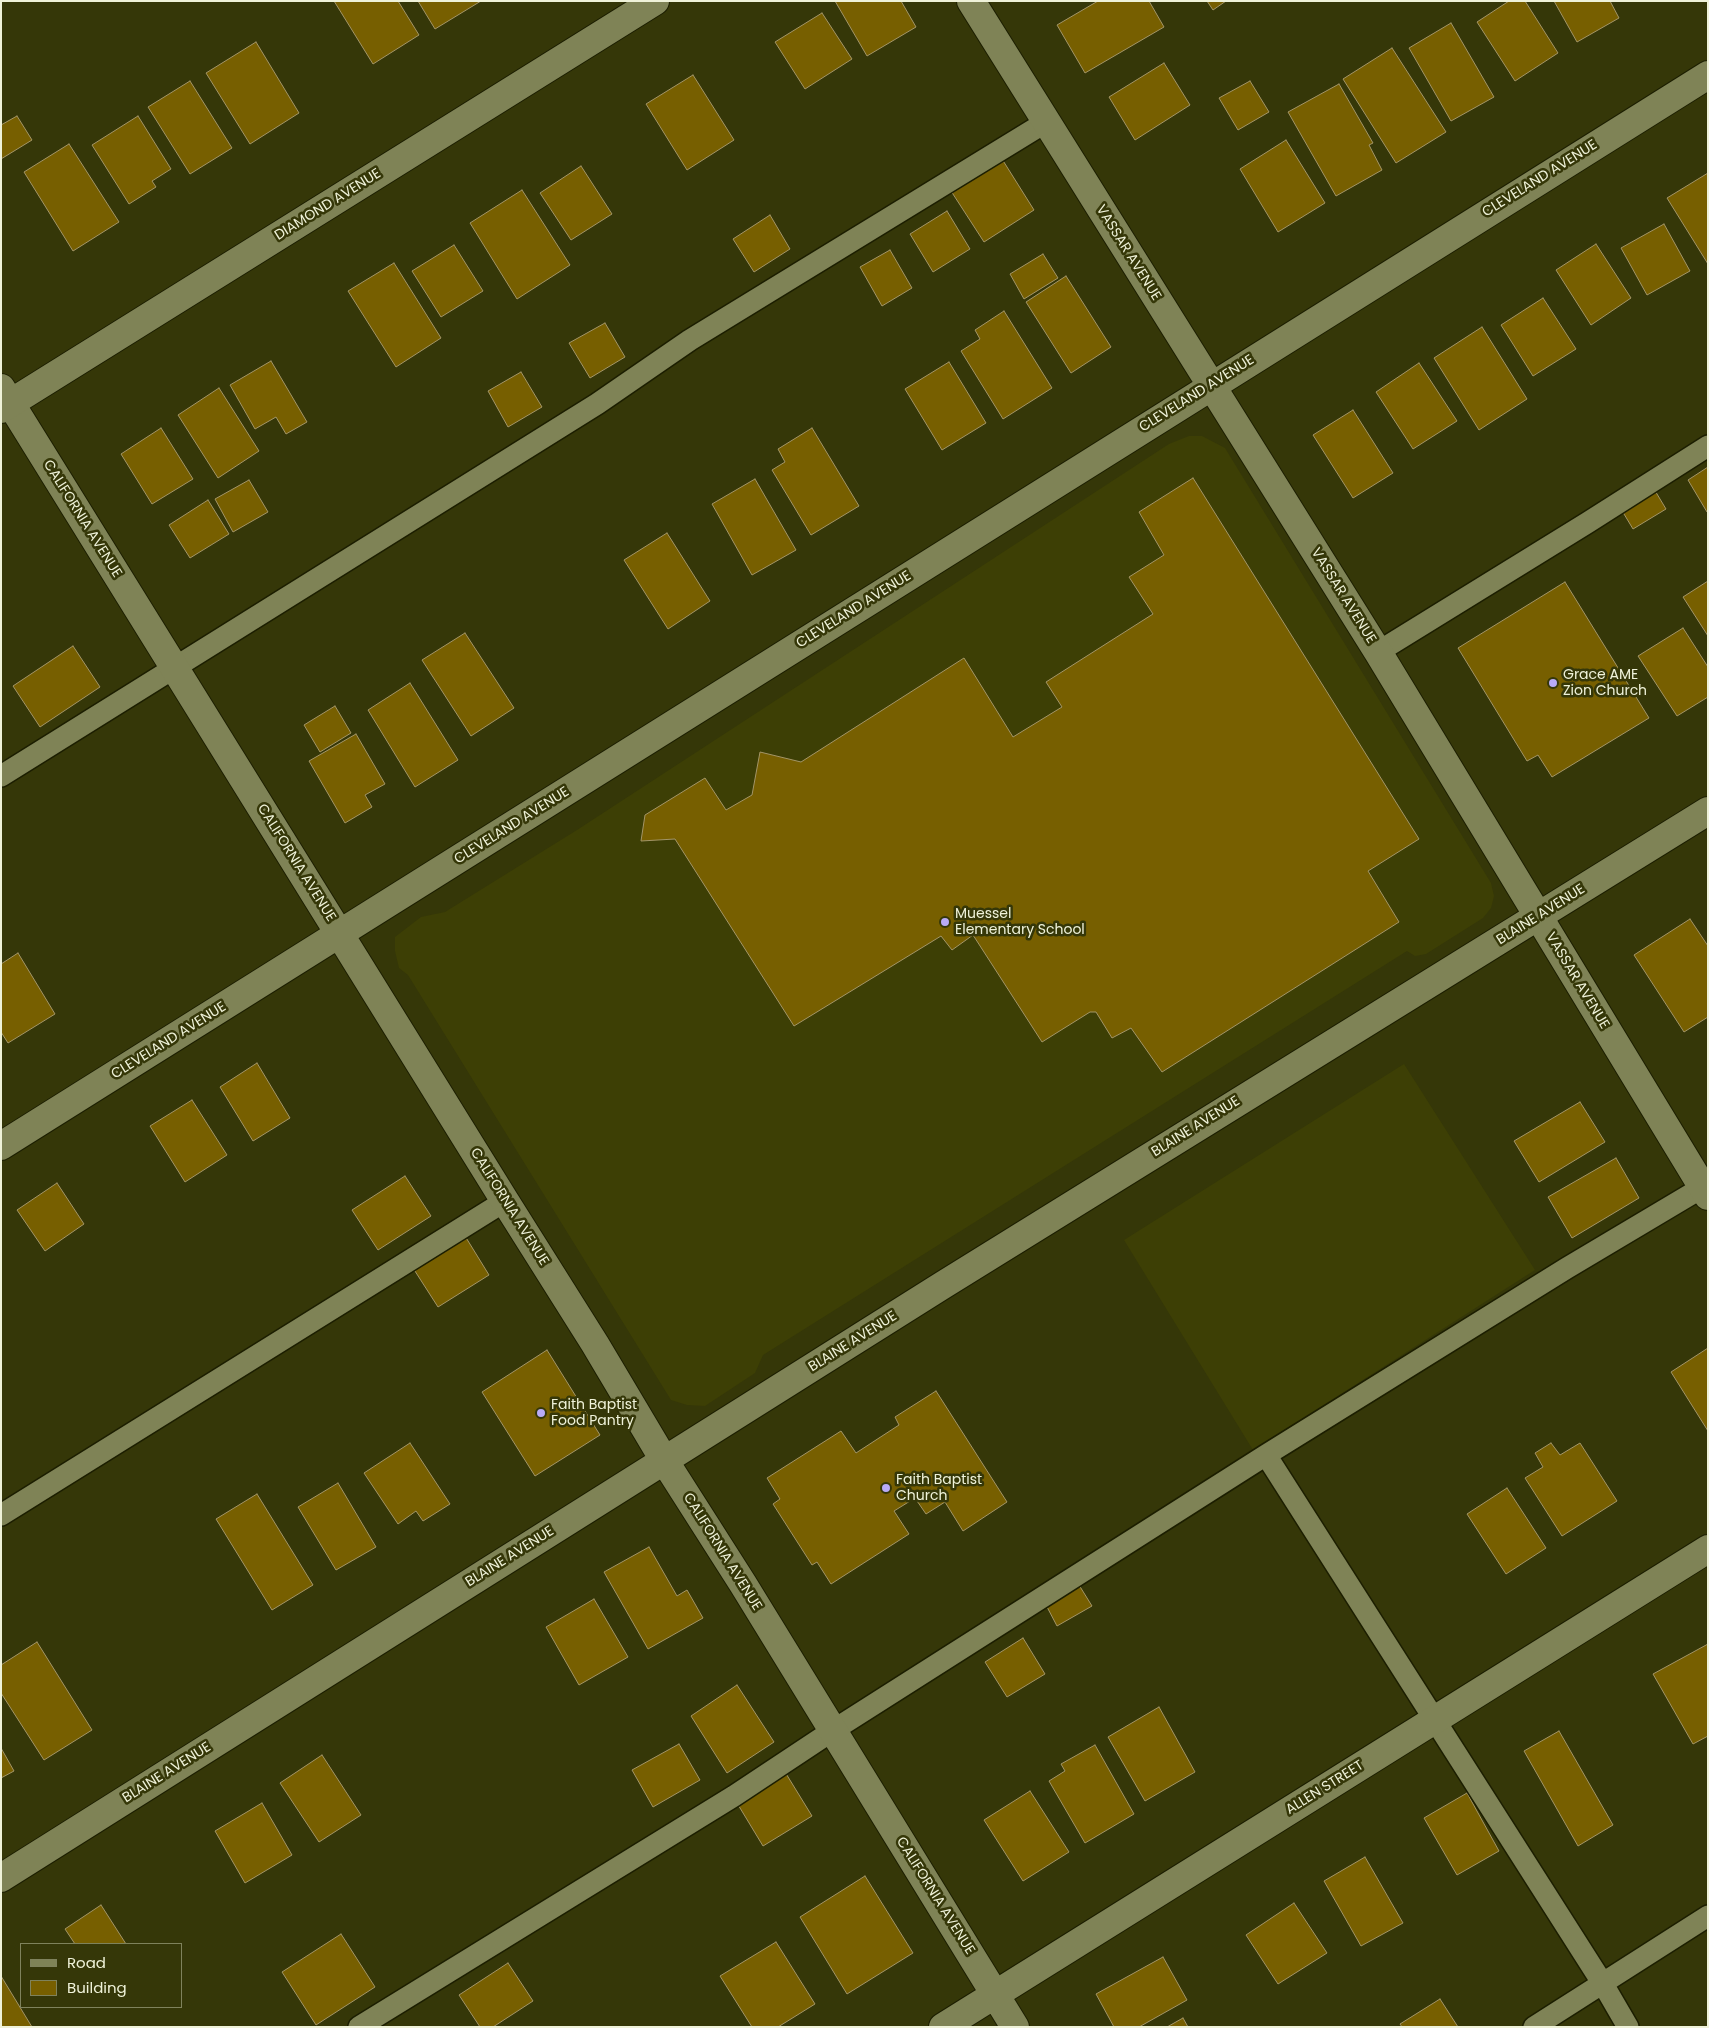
<!DOCTYPE html>
<style>
body{margin:0}
#map{position:relative;width:1709px;height:2028px;overflow:hidden;background:#353708;font-family:Poppins,sans-serif}
canvas{display:block}
.frame{position:absolute;inset:0;border:2px solid #eff2d9;pointer-events:none}
.legend{position:absolute;left:20px;top:1943px;width:162px;height:65px;box-sizing:border-box;background:#353708;border:1px solid #7f825c;margin:0;padding:6px 9px;list-style:none;font-size:15px;color:#eff2d9}
.legend li{display:flex;align-items:center;gap:10px;height:25px}
.legend b{width:25px;border:1px solid #7f825c}
</style>
<div id="map">
<canvas width="1709" height="2028"></canvas>
<div class="frame"></div>
<ul class="legend">
<li><b style="height:6px;background:#7f8356"></b>Road</li>
<li><b style="height:14px;background:#775f00"></b>Building</li>
</ul>
</div>
<script>
const c = document.querySelector('canvas').getContext('2d');
c.lineJoin = 'round';
function paint(path, color) { c.fillStyle = color; c.fill(path, 'evenodd'); }
const shape = rows => new Path2D(rows.map(r => 'M' + r).join(''));
function trace(path, color, width, dash) { c.strokeStyle = color; c.lineWidth = width; c.lineCap = dash ? 'butt' : 'round'; c.setLineDash(dash || []); c.stroke(path); }
function write(font, color, halo, rows, align = 'center') {
  c.font = font + ' Poppins,sans-serif'; c.lineWidth = 5; c.setLineDash([]); c.textBaseline = 'middle'; c.strokeStyle = halo; c.fillStyle = color; for (const [text, x, y, turn = 0] of rows) {
    c.save(); c.translate(x, y); c.rotate((+turn || 0) * Math.PI / 180); c.textAlign = isNaN(turn) ? turn : align; if (halo) c.strokeText(text, 0, 0); c.fillText(text, 0, 0); c.restore();
  }
}
const built = shape([
 [1189,436,1202,436,1225,448,1491,883,1494,896,1491,908,1483,918,1426,954,1415,956,1407,951,763,1355,755,1373,705,1406,687,1405,671,1400,408,975,399,968,395,951,395,937,421,917,445,912,577,830,1169,444],
 [1404,1064,1535,1270,1253,1450,1124,1240]
]);
const building = shape([
 [334,1,398,1,419,35,373,64,334,1],
 [418,1,481,1,435,29,418,1],
 [835,1,901,1,916,27,867,56,835,1],
 [1098,1,1149,1,1164,27,1085,73,1057,25,1098,1],
 [1207,1,1226,1,1213,10,1207,1],
 [1509,1,1525,1,1558,53,1515,81,1477,22,1509,1],
 [1554,1,1610,1,1619,18,1577,42,1554,1],
 [822,13,852,59,805,89,775,42,822,13],
 [1451,23,1494,97,1451,121,1409,48,1451,23],
 [256,42,299,113,250,144,206,73,256,42],
 [1392,48,1446,132,1396,163,1343,79,1392,48],
 [1164,63,1190,105,1135,140,1109,97,1164,63],
 [693,75,734,140,687,170,646,104,693,75],
 [190,81,232,148,190,174,148,107,190,81],
 [1250,81,1269,112,1238,130,1219,98,1250,81],
 [1339,84,1373,143,1369,145,1382,170,1336,196,1288,112,1339,84],
 [17,116,32,140,1,159,1,125,17,116],
 [138,116,171,169,152,181,156,187,129,204,92,145,138,116],
 [1286,140,1325,203,1278,232,1240,169,1286,140],
 [69,144,119,222,73,251,24,172,69,144],
 [1002,159,1034,210,984,242,951,191,1002,159],
 [581,166,612,214,571,240,540,193,581,166],
 [1708,173,1708,264,1667,198,1708,173],
 [522,190,570,265,517,299,470,223,522,190],
 [947,211,970,249,933,272,910,234,947,211],
 [770,215,790,249,754,272,733,239,770,215],
 [1664,224,1690,271,1647,295,1621,248,1664,224],
 [1596,244,1631,298,1591,325,1556,270,1596,244],
 [454,245,483,291,441,317,412,271,454,245],
 [890,250,912,288,882,306,860,267,890,250],
 [1043,254,1058,278,1024,299,1010,274,1043,254],
 [394,263,441,338,396,367,348,291,394,263],
 [1066,276,1111,347,1071,373,1026,302,1066,276],
 [1543,298,1576,349,1533,376,1501,325,1543,298],
 [1004,311,1052,388,1003,419,961,351,980,339,975,330,1004,311],
 [605,323,625,357,590,378,569,343,605,323],
 [1482,327,1527,399,1479,430,1434,358,1482,327],
 [271,361,307,422,286,434,276,417,255,429,230,385,271,361],
 [949,362,986,423,942,450,905,389,949,362],
 [1419,363,1457,421,1413,449,1376,392,1419,363],
 [521,372,542,407,508,427,488,391,521,372],
 [219,388,259,451,218,478,178,415,219,388],
 [1353,410,1393,473,1353,498,1313,435,1353,410],
 [161,428,193,479,152,504,121,454,161,428],
 [812,428,859,506,811,535,772,470,785,462,778,449,812,428],
 [1708,467,1708,512,1707,512,1688,480,1708,467],
 [1193,478,1419,839,1368,871,1399,922,1162,1072,1131,1028,1112,1038,1096,1012,1090,1012,1042,1042,973,935,952,950,941,936,794,1026,675,839,641,841,645,815,705,778,726,810,752,795,760,752,801,762,964,658,1013,737,1062,707,1046,682,1153,614,1129,577,1164,555,1139,512,1193,478],
 [755,479,796,550,752,575,712,504,755,479],
 [249,480,268,512,233,532,215,499,249,480],
 [1654,489,1666,509,1633,529,1621,509,1654,489],
 [208,500,229,534,190,558,169,525,208,500],
 [667,533,710,601,668,629,624,560,667,533],
 [1708,581,1708,636,1683,597,1708,581],
 [1565,582,1649,718,1552,777,1538,755,1527,761,1458,648,1565,582],
 [1683,628,1708,667,1708,697,1677,716,1638,656,1683,628],
 [465,633,514,708,471,736,422,660,465,633],
 [73,646,100,687,40,727,13,686,73,646],
 [410,683,458,760,415,787,368,710,410,683],
 [335,706,351,733,320,752,304,725,335,706],
 [356,734,385,784,365,795,372,807,345,823,309,761,356,734],
 [1690,919,1708,946,1708,1017,1684,1032,1634,955,1690,919],
 [18,953,55,1014,8,1043,1,1032,1,964,18,953],
 [257,1063,290,1118,253,1141,220,1087,257,1063],
 [192,1100,227,1155,185,1182,150,1126,192,1100],
 [1580,1102,1605,1142,1539,1182,1514,1141,1580,1102],
 [1616,1158,1639,1198,1572,1238,1548,1197,1616,1158],
 [405,1176,431,1216,378,1250,352,1210,405,1176],
 [57,1183,84,1224,45,1251,17,1210,57,1183],
 [465,1236,489,1275,438,1307,413,1268,465,1236],
 [1708,1348,1708,1431,1671,1372,1708,1348],
 [547,1350,600,1435,535,1476,482,1392,547,1350],
 [936,1391,1007,1502,963,1531,945,1502,926,1514,915,1498,894,1511,909,1534,831,1584,817,1562,812,1565,773,1504,780,1499,767,1478,841,1431,856,1453,899,1425,895,1417,936,1391],
 [410,1443,450,1504,423,1521,416,1511,398,1524,364,1473,410,1443],
 [1551,1443,1560,1455,1580,1443,1617,1501,1562,1536,1525,1478,1543,1467,1535,1453,1551,1443],
 [338,1483,376,1547,336,1570,298,1507,338,1483],
 [1507,1488,1546,1548,1506,1574,1467,1514,1507,1488],
 [257,1494,313,1585,272,1610,216,1519,257,1494],
 [649,1547,677,1596,687,1590,703,1618,648,1649,604,1572,649,1547],
 [1079,1585,1092,1606,1057,1626,1046,1605,1079,1585],
 [594,1599,628,1657,579,1685,546,1627,594,1599],
 [1023,1638,1045,1674,1007,1697,985,1662,1023,1638],
 [37,1642,92,1730,44,1760,1,1693,1,1665,37,1642],
 [1708,1644,1708,1736,1693,1744,1653,1674,1708,1644],
 [737,1685,774,1742,727,1773,691,1716,737,1685],
 [1159,1707,1195,1772,1145,1801,1108,1737,1159,1707],
 [1559,1731,1613,1825,1578,1846,1524,1751,1559,1731],
 [679,1744,700,1780,653,1807,632,1770,679,1744],
 [1095,1745,1134,1814,1085,1843,1049,1781,1065,1771,1061,1764,1095,1745],
 [1,1748,14,1771,1,1778,1,1748],
 [322,1755,361,1815,319,1842,280,1783,322,1755],
 [785,1772,812,1816,763,1846,737,1803,785,1772],
 [1030,1791,1069,1852,1023,1881,984,1820,1030,1791],
 [1467,1793,1499,1851,1457,1875,1424,1818,1467,1793],
 [262,1803,292,1855,245,1883,215,1831,262,1803],
 [1365,1857,1403,1923,1361,1946,1324,1881,1365,1857],
 [865,1876,913,1953,847,1994,800,1917,865,1876],
 [1294,1903,1327,1953,1278,1984,1246,1935,1294,1903],
 [101,1905,126,1944,75,1944,65,1929,101,1905],
 [341,1934,375,1987,316,2025,282,1972,341,1934],
 [776,1942,815,2004,778,2027,752,2027,720,1976,776,1942],
 [1163,1957,1187,2000,1139,2027,1114,2027,1096,1994,1163,1957],
 [508,1963,533,2001,493,2027,480,2027,459,1995,508,1963],
 [1,1976,32,2027,1,2027,1,1976],
 [1440,1999,1458,2027,1402,2027,1400,2024,1440,1999],
 [1183,2018,1188,2027,1167,2027,1183,2018]
]);
const service = shape([
 [1378,652,1587,523,1708,446],
 [1,776,597,404,690,340,1046,122],
 [1266,1455,1603,1984,1628,2027],
 [1,1515,505,1201],
 [359,2027,734,1796,832,1731,1266,1455,1567,1268,1708,1184],
 [1534,2027,1708,1916]
]);
const minor = shape([
 [971,1,1378,652,1708,1196],
 [1,388,505,1201,595,1344,664,1460,743,1584,1015,2027],
 [1,1146,1708,75],
 [1,1878,943,1285,1708,811],
 [943,2027,1708,1549]
]);
const tertiary = shape([
 [1,409,655,1]
]);
const markers = [
 [1553,683,5,"#b9abf7"],
 [945,922,5,"#b9abf7"],
 [541,1413,5,"#b9abf7"],
 [886,1488,5,"#b9abf7"]
];
const streetNames = [
 ["CLEVELAND AVENUE",1540,179,-32],
 ["DIAMOND AVENUE",328,205,-32],
 ["VASSAR AVENUE",1128,253,58],
 ["CLEVELAND AVENUE",1197,394,-32],
 ["CALIFORNIA AVENUE",82,519,58],
 ["VASSAR AVENUE",1343,596,58],
 ["CLEVELAND AVENUE",854,610,-32],
 ["CLEVELAND AVENUE",512,826,-32],
 ["CALIFORNIA AVENUE",296,863,58],
 ["BLAINE AVENUE",1541,915,-32],
 ["VASSAR AVENUE",1577,981,59],
 ["CLEVELAND AVENUE",169,1041,-32],
 ["BLAINE AVENUE",1196,1127,-32],
 ["CALIFORNIA AVENUE",509,1207,58],
 ["BLAINE AVENUE",853,1342,-32],
 ["CALIFORNIA AVENUE",722,1552,58],
 ["BLAINE AVENUE",510,1557,-32],
 ["BLAINE AVENUE",167,1773,-32],
 ["ALLEN STREET",1325,1788,-32],
 ["CALIFORNIA AVENUE",935,1896,58]
];
const poiNames = [
 ["Grace AME",1563,675],
 ["Zion Church",1563,691],
 ["Muessel",955,914],
 ["Elementary School",955,930],
 ["Faith Baptist",551,1405],
 ["Food Pantry",551,1421],
 ["Faith Baptist",896,1480],
 ["Church",896,1496]
];
paint(built, '#3d3f05');
paint(building, '#775f00');
trace(building, '#a39567', 1);
trace(service, '#1c1e00', 24);
trace(minor, '#1c1e00', 30);
trace(tertiary, '#1c1e00', 30);
trace(service, '#7f8356', 21);
trace(minor, '#7f8356', 28);
trace(tertiary, '#7f8356', 28);
for (const [x, y, r, color] of markers) { const dot = new Path2D(); dot.arc(x, y, r, 0, 2 * Math.PI); c.fillStyle = color; c.fill(dot); trace(dot, '#353708', 2); }
write('14px', '#eff2d9', '#353708', streetNames);
write('14px', '#eff2d9', '#353708', poiNames, 'left');
</script>
